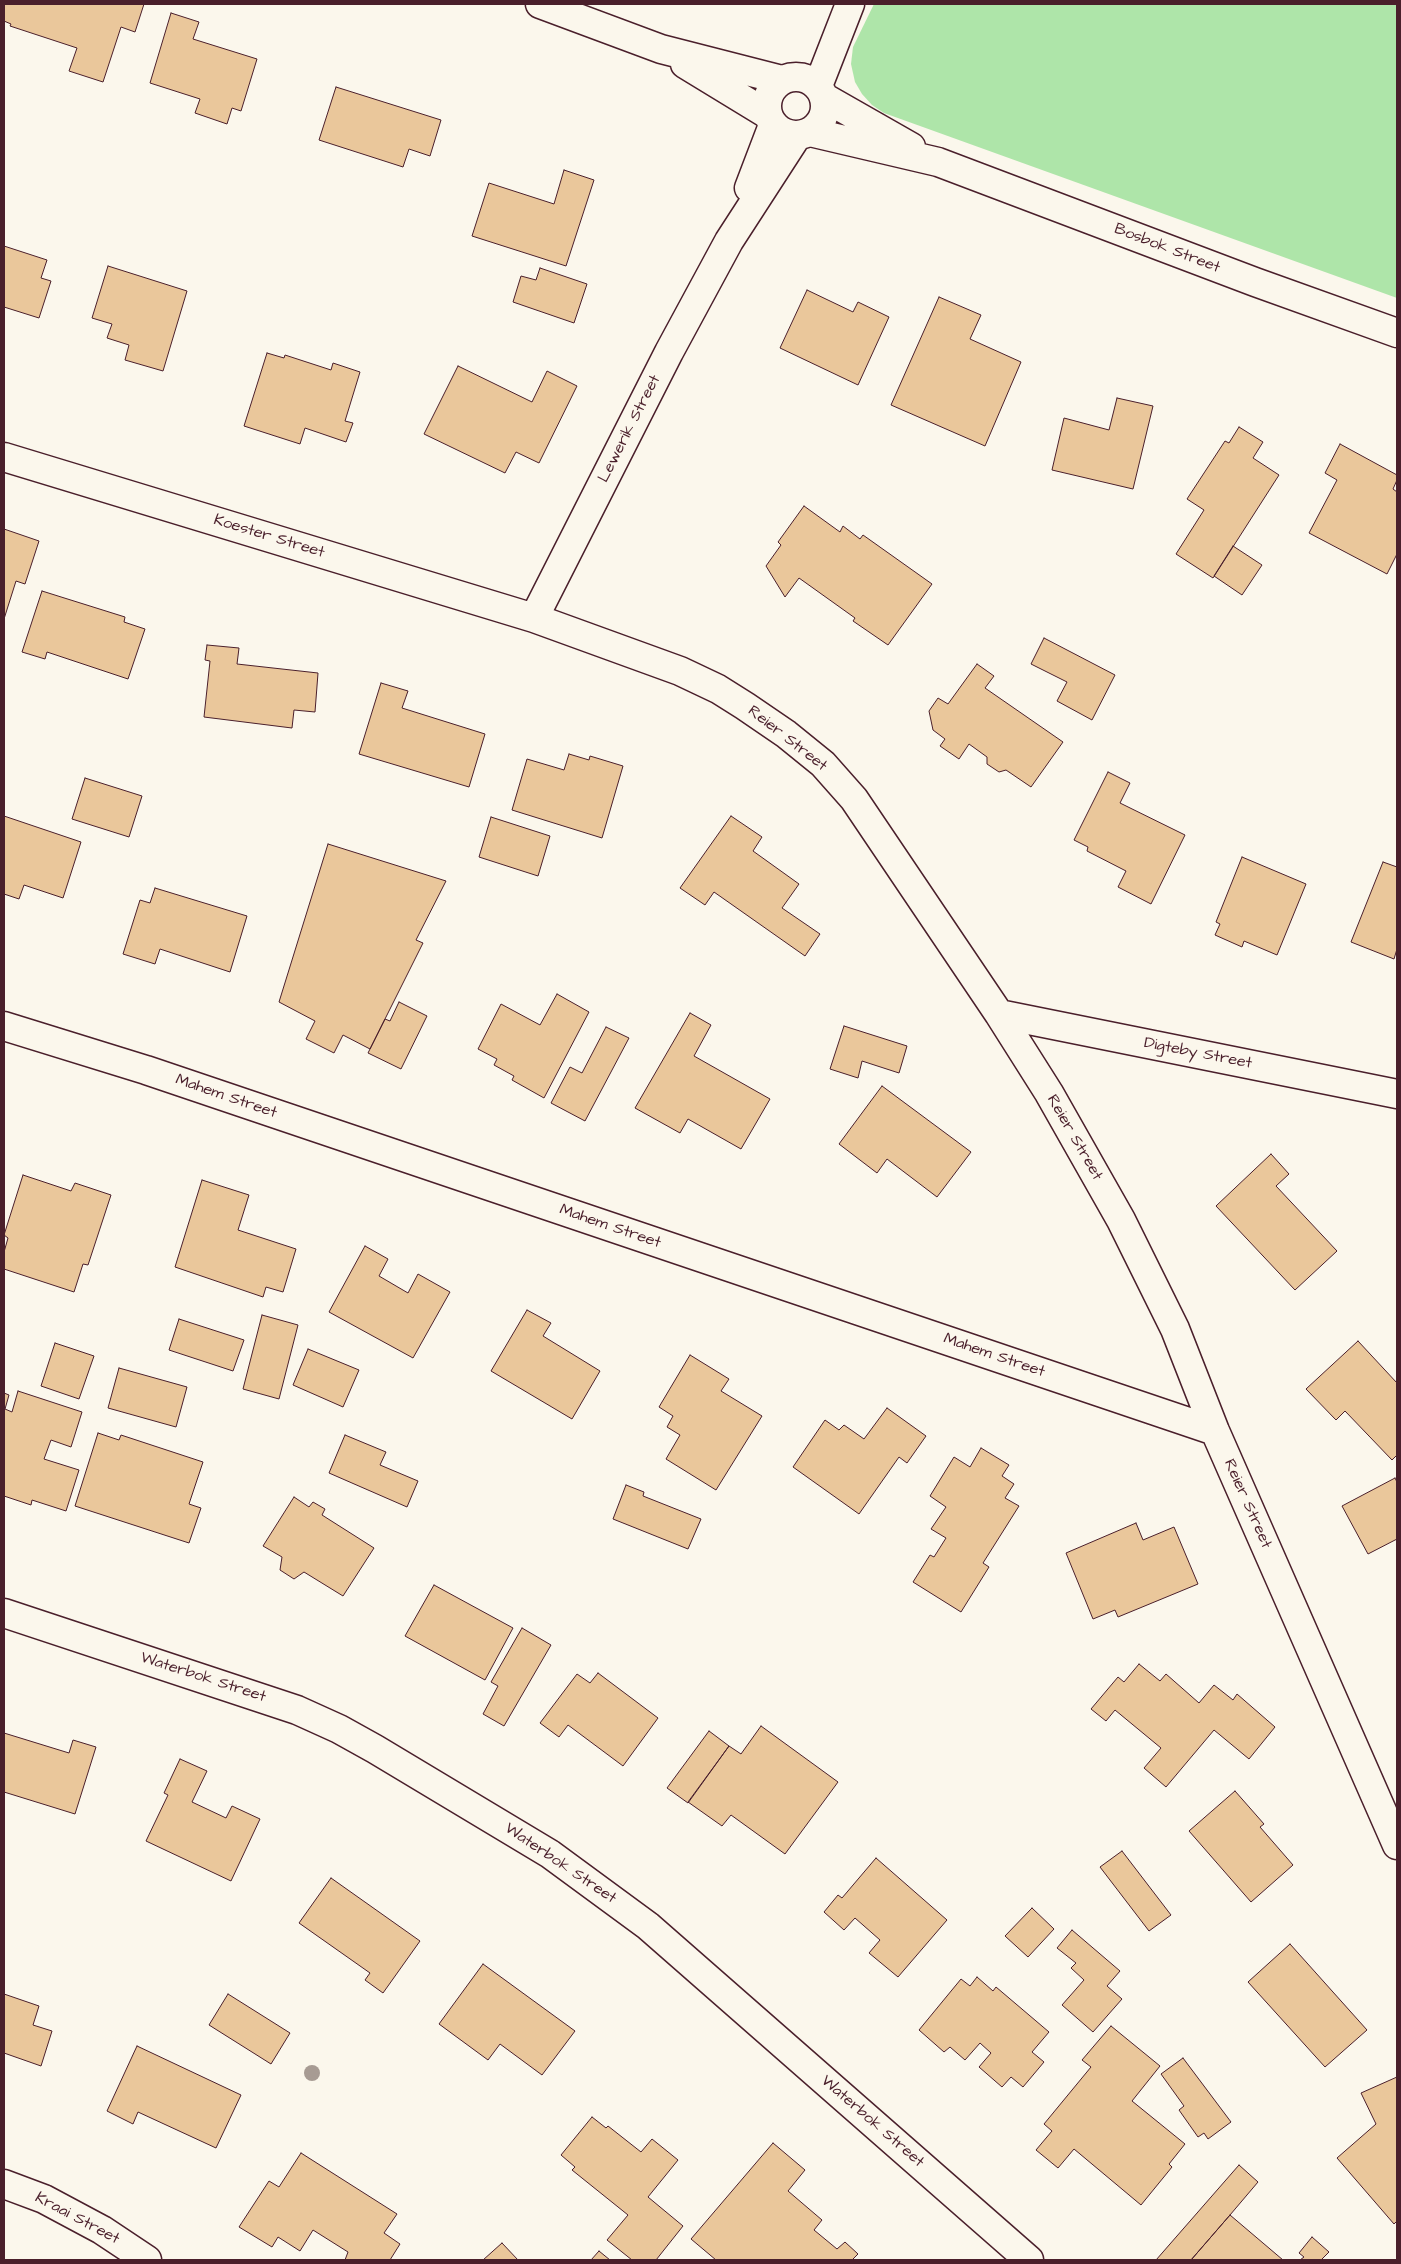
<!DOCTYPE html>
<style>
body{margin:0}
#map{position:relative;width:1401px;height:2264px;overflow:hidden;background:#fbf7ec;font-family:"Architects Daughter",sans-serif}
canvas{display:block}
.frame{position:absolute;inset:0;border:5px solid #4a1f2b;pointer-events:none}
</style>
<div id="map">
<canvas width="1401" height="2264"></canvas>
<div class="frame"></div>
</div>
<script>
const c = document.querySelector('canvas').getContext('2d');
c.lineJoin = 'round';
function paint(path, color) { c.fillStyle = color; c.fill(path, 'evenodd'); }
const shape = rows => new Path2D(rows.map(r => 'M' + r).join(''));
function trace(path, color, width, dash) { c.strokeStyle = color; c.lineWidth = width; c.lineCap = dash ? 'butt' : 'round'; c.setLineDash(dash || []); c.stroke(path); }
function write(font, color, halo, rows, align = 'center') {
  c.font = font + ' "Architects Daughter",sans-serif'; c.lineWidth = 4; c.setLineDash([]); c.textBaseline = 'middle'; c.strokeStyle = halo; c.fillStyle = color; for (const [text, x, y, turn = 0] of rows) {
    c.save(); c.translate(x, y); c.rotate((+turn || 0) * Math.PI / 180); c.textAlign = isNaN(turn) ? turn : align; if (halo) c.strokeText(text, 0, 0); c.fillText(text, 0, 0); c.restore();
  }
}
const green = shape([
 [874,4,1397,4,1397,298,884,113,872,105,862,94,855,82,851,64,853,47]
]);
const building = shape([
 [4,4,144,4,135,32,121,27,103,82,69,71,77,48,10,26,11,24,4,21,4,4],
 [171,13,199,22,193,39,257,59,241,111,232,108,227,124,195,113,200,99,150,83,171,13],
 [336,87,441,120,430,156,409,149,403,167,319,140,336,87],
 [564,170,594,180,566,266,472,236,489,183,554,204,564,170],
 [4,246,47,260,41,278,51,281,39,318,4,307,4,246],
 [108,266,187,291,163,371,125,360,129,345,107,338,112,324,92,318,108,266],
 [540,268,587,284,574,323,513,302,521,276,536,280,540,268],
 [807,290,853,312,858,302,889,317,858,385,780,348,807,290],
 [939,297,981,315,970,339,1021,362,985,446,891,405,939,297],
 [267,353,284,358,285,355,331,370,333,363,360,372,345,421,353,423,346,442,305,428,300,444,244,426,267,353],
 [458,366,532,402,547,371,577,386,539,463,516,452,505,473,424,434,458,366],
 [1117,398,1153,406,1133,489,1052,470,1064,418,1109,430,1117,398],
 [1239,427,1263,442,1253,458,1279,475,1213,578,1176,554,1204,510,1187,499,1225,441,1229,443,1239,427],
 [1340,444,1397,475,1397,480,1393,489,1397,492,1397,554,1387,574,1309,533,1337,480,1325,473,1340,444],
 [804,506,840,532,843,526,860,539,863,535,932,584,888,645,853,621,855,618,799,578,785,597,766,566,781,545,778,542,804,506],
 [4,529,39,541,25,584,16,581,4,619,4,529],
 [1233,546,1262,565,1242,595,1214,576,1233,546],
 [42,591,125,617,124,622,145,629,128,679,47,652,45,659,22,652,42,591],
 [1044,638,1115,675,1092,720,1057,701,1067,682,1031,664,1044,638],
 [207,645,239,648,237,664,318,673,315,712,294,710,292,728,204,717,210,661,205,660,207,645],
 [977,664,994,676,985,688,1063,742,1031,787,1006,770,999,772,987,764,987,757,969,744,959,759,940,746,945,739,933,730,929,711,938,698,948,704,977,664],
 [381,683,408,691,402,708,485,734,469,787,359,754,381,683],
 [569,754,589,760,590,756,623,766,602,838,512,810,527,759,564,770,569,754],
 [1108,772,1130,783,1120,803,1185,835,1151,904,1118,887,1126,871,1087,851,1088,847,1074,840,1108,772],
 [85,778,142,796,129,837,72,819,85,778],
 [4,816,81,842,63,898,24,885,19,899,4,894,4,816],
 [731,816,762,837,753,851,799,884,782,908,820,934,805,956,714,892,705,905,680,888,731,816],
 [491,817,550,836,538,876,479,857,491,817],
 [328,844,446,881,416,940,423,943,370,1049,343,1035,334,1053,306,1039,315,1021,279,1002,328,844],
 [1242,857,1306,884,1277,955,1244,941,1242,947,1215,935,1220,924,1216,922,1242,857],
 [1383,862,1397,867,1397,949,1394,959,1351,942,1383,862],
 [155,888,247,916,230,972,160,949,155,964,123,954,140,900,150,903,155,888],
 [557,994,589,1012,544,1098,512,1080,514,1076,494,1065,497,1059,478,1049,501,1004,540,1025,557,994],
 [399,1002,427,1016,401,1069,368,1053,385,1019,390,1021,399,1002],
 [690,1013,711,1025,694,1056,770,1099,741,1149,688,1119,680,1133,635,1108,690,1013],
 [844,1026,907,1046,899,1073,862,1061,858,1078,830,1069,844,1026],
 [606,1027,629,1038,585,1121,551,1103,570,1067,582,1073,606,1027],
 [882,1086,971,1152,937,1197,887,1159,877,1173,839,1144,882,1086],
 [1271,1154,1289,1174,1276,1186,1337,1251,1295,1290,1216,1206,1271,1154],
 [23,1175,71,1191,75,1183,111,1195,88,1265,83,1264,74,1292,4,1269,4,1252,8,1238,4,1235,23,1175],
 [202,1180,249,1195,238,1230,296,1249,283,1292,266,1287,263,1297,175,1267,202,1180],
 [365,1246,388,1259,379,1276,408,1293,418,1274,450,1292,413,1358,329,1312,365,1246],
 [527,1310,551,1323,543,1336,600,1371,572,1419,491,1371,527,1310],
 [262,1315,298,1325,279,1399,243,1389,262,1315],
 [179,1319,244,1340,233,1371,169,1350,179,1319],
 [1358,1341,1397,1383,1397,1455,1392,1460,1345,1411,1336,1420,1306,1389,1358,1341],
 [55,1343,94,1356,79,1399,41,1386,55,1343],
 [308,1349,359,1370,343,1407,293,1385,308,1349],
 [690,1355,729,1379,721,1391,762,1416,716,1490,666,1459,680,1435,667,1427,673,1416,659,1407,690,1355],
 [119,1368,187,1387,176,1427,108,1408,119,1368],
 [18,1391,82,1412,71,1447,51,1440,44,1459,79,1470,66,1511,32,1500,31,1505,4,1496,4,1393,9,1395,5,1409,12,1412,18,1391],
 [887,1408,926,1436,907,1463,899,1457,859,1514,793,1467,825,1420,839,1430,844,1425,864,1439,887,1408],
 [98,1433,119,1440,121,1435,203,1462,189,1504,201,1508,189,1543,75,1506,98,1433],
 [345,1435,386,1452,380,1465,418,1481,407,1507,329,1473,345,1435],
 [981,1448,1009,1465,1002,1476,1014,1484,1005,1498,1019,1506,983,1563,989,1567,961,1612,913,1582,930,1555,934,1557,946,1538,931,1529,946,1507,930,1496,954,1457,970,1467,981,1448],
 [1395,1478,1397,1482,1397,1539,1368,1554,1342,1506,1395,1478],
 [626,1485,644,1492,643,1496,701,1519,688,1549,613,1519,626,1485],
 [294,1497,309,1507,313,1502,325,1509,322,1515,374,1548,343,1596,304,1572,294,1579,280,1570,282,1557,263,1546,294,1497],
 [1136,1523,1143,1540,1174,1527,1198,1584,1118,1617,1115,1610,1093,1619,1066,1553,1136,1523],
 [434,1585,513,1628,485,1680,405,1636,434,1585],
 [522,1628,551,1645,504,1726,483,1714,498,1686,491,1682,522,1628],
 [1139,1664,1160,1681,1166,1674,1199,1703,1214,1685,1233,1700,1237,1694,1275,1727,1249,1759,1214,1730,1166,1787,1144,1768,1161,1748,1115,1710,1106,1721,1091,1709,1118,1677,1124,1682,1139,1664],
 [598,1673,658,1718,623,1766,568,1725,559,1737,540,1723,577,1674,590,1683,598,1673],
 [761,1726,838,1782,785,1854,731,1815,722,1826,688,1802,729,1746,741,1754,761,1726],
 [709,1731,729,1746,688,1803,667,1788,709,1731],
 [4,1733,69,1753,73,1740,96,1747,75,1814,4,1792,4,1733],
 [180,1759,207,1771,192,1802,226,1818,232,1806,260,1819,231,1881,146,1841,168,1795,164,1793,180,1759],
 [1235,1791,1264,1824,1260,1827,1293,1865,1251,1902,1189,1831,1235,1791],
 [1122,1851,1171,1915,1149,1931,1100,1867,1122,1851],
 [876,1858,947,1920,898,1977,869,1953,880,1940,855,1918,844,1930,824,1912,838,1895,842,1898,876,1858],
 [331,1878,420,1941,383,1993,365,1980,370,1973,299,1923,331,1878],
 [1032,1908,1054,1929,1028,1957,1005,1936,1032,1908],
 [1072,1930,1120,1971,1107,1986,1122,1999,1093,2032,1062,2005,1084,1980,1071,1968,1076,1963,1057,1948,1072,1930],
 [1290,1944,1367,2030,1325,2067,1248,1982,1290,1944],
 [483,1964,575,2031,542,2075,500,2044,488,2060,439,2024,483,1964],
 [977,1977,993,1991,996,1987,1049,2032,1032,2052,1044,2062,1023,2087,1011,2077,1002,2087,979,2067,991,2053,980,2043,965,2060,950,2047,944,2052,919,2030,961,1979,970,1986,977,1977],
 [4,1994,39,2006,33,2025,52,2031,41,2066,4,2053,4,1994],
 [228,1994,290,2033,271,2064,209,2025,228,1994],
 [1111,2026,1160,2066,1132,2101,1185,2144,1169,2164,1172,2167,1141,2205,1074,2149,1058,2168,1036,2150,1052,2131,1044,2124,1091,2067,1082,2060,1111,2026],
 [137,2046,241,2095,216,2148,138,2112,133,2124,107,2111,137,2046],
 [1183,2058,1231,2122,1208,2139,1204,2133,1198,2137,1179,2110,1184,2106,1161,2074,1183,2058],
 [1397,2077,1397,2221,1394,2224,1337,2158,1376,2124,1361,2093,1397,2077],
 [592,2117,606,2128,608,2126,641,2152,652,2139,678,2160,648,2197,683,2226,656,2260,632,2260,607,2240,628,2215,572,2170,575,2167,561,2155,592,2117],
 [773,2143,805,2170,788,2191,822,2220,814,2230,837,2249,845,2242,858,2254,852,2260,716,2260,691,2239,773,2143],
 [301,2153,397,2214,384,2233,400,2244,390,2260,345,2260,348,2252,313,2230,300,2251,278,2237,272,2247,239,2227,269,2181,279,2187,301,2153],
 [1239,2165,1258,2182,1230,2215,1191,2260,1156,2260,1239,2165],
 [1230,2215,1283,2260,1191,2260,1230,2215],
 [1312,2237,1329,2252,1321,2260,1300,2260,1304,2257,1299,2253,1312,2237],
 [502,2243,518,2260,483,2260,502,2243],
 [599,2251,610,2260,591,2260,599,2251]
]);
const minor = shape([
 [540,4,661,49,782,80],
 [685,64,767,114],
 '767 106a29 29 0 1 1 58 0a29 29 0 1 1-58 0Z',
 [818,86,850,4],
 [825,98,911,147],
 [810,132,938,162,1255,282,1397,333],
 [749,188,773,125],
 [4,457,534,618,680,671,718,689,745,706,786,734,823,764,854,799,999,1014,1049,1093,1121,1220,1175,1329,1215,1431,1397,1845],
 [534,618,669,352,729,241,797,136],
 [999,1014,1397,1094],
 [4,1026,146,1070,1215,1431],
 [4,1613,297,1710,339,1729,375,1749,550,1854,648,1926,1029,2260],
 [4,2184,44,2199,102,2230,147,2260]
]);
const trees = [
 [312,2073]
];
const streetNames = [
 ["Bosbok Street",1167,249,21],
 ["Lewerik Street",630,429,-63],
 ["Koester Street",269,537,17],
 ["Reier Street",787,739,38],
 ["Digteby Street",1198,1054,11],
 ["Mahem Street",226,1097,19],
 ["Reier Street",1074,1138,60],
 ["Mahem Street",610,1227,19],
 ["Mahem Street",994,1356,19],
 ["Reier Street",1247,1504,66],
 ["Waterbok Street",203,1678,18],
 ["Waterbok Street",560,1864,34],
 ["Waterbok Street",872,2122,41],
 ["Kraai Street",77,2219,28]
];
paint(green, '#aee5a9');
paint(building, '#eac79b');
trace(building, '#4a1f2b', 1);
trace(minor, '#4a1f2b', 31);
trace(minor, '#fbf7ec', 28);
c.fillStyle = '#a79b93';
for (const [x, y] of trees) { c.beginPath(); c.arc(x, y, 8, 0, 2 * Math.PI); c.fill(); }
write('16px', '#4a1f2b', '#fbf7ec', streetNames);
</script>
